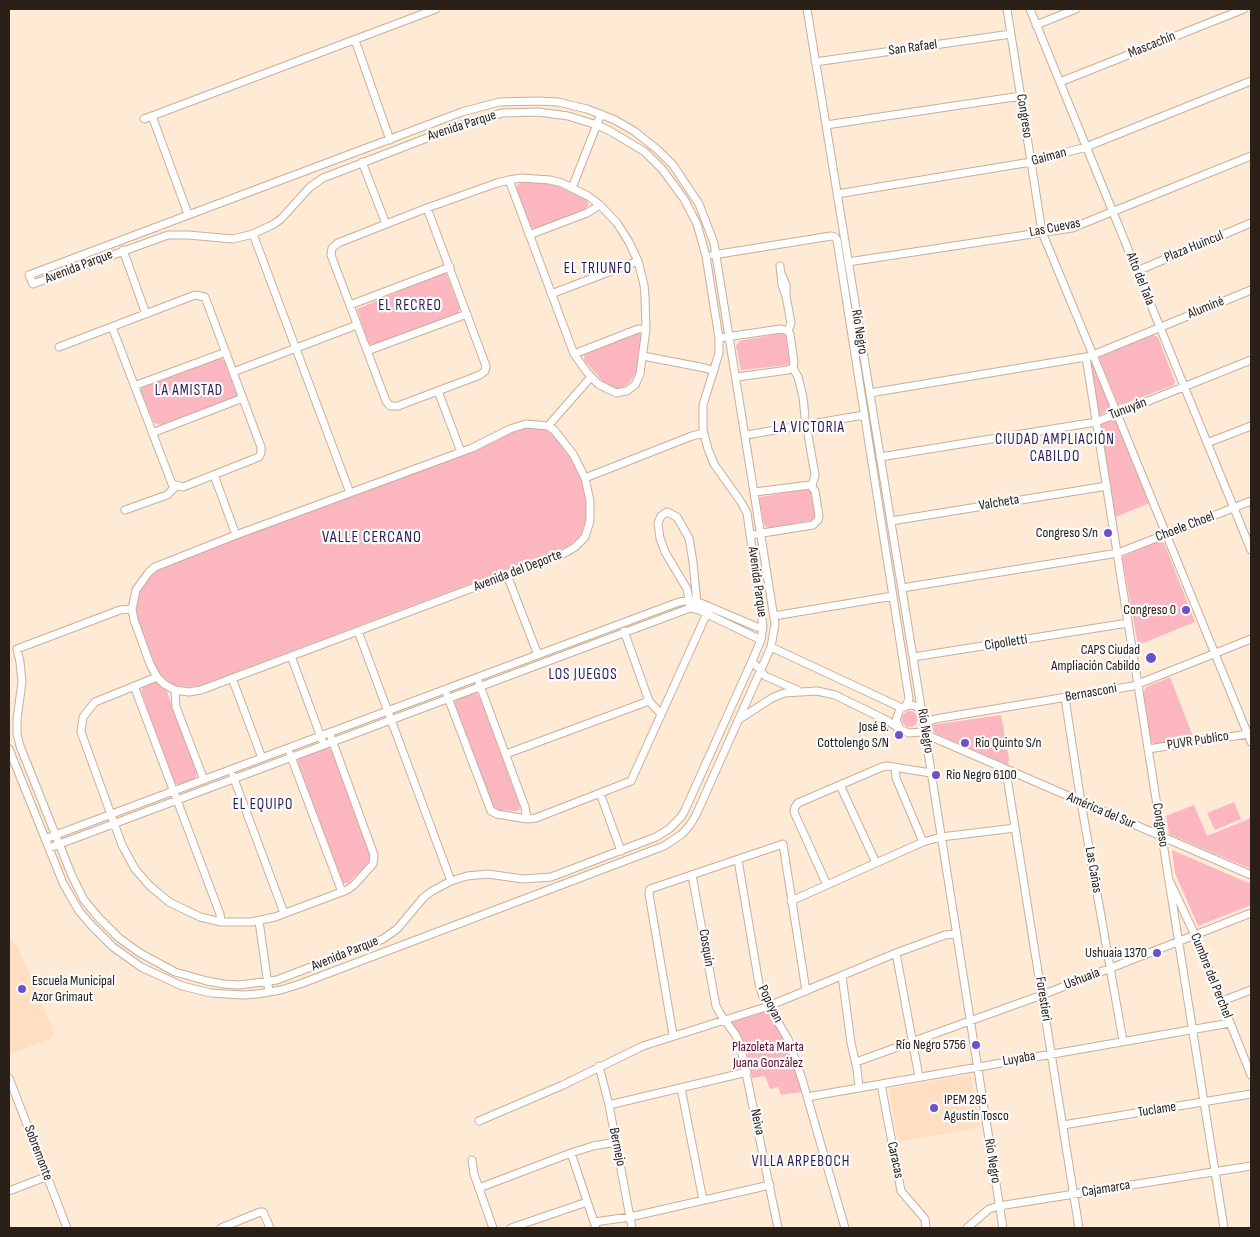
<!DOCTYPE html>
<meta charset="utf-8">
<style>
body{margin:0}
#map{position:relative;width:1260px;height:1237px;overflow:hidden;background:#ffead6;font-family:"Sofia Sans Condensed",sans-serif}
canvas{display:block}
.frame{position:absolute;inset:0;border:10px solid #2a2018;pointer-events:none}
</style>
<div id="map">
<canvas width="1260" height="1237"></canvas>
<div class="frame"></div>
</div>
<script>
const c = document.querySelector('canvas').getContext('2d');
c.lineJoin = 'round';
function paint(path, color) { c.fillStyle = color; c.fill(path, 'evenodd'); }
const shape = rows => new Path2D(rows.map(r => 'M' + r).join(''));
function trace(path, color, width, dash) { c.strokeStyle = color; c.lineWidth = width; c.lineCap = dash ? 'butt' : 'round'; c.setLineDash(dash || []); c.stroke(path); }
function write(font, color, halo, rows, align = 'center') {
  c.font = font + ' "Sofia Sans Condensed",sans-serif'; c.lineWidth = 4.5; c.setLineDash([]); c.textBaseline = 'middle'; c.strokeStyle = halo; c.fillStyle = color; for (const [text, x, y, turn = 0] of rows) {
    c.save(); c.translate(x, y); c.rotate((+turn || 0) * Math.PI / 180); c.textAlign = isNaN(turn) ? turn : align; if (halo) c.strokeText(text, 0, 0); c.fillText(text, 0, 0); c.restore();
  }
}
const built = shape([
 [11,940,17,945,54,1033,51,1039,9,1054,9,941],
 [970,1074,980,1127,898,1142,889,1089]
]);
const green = shape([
 [522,182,535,182,555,185,586,199,589,205,584,210,537,228,533,228,529,225,516,188,517,185],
 [443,273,446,273,447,275,460,308,458,315,374,345,368,343,357,309],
 [636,333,639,333,642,335,636,374,628,384,621,388,612,388,604,383,584,360,584,357,585,353],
 [783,333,787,338,791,360,788,365,741,370,736,346,739,341],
 [1152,335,1158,337,1175,382,1174,385,1121,405,1118,404,1100,360,1100,357],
 [220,358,225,361,237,396,161,425,154,423,141,392,141,388,145,386],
 [1090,361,1092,361,1111,407,1110,410,1100,415,1096,413],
 [1111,419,1117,421,1150,503,1115,517,1100,426,1102,422],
 [520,427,541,428,552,433,567,452,580,474,585,497,587,518,581,535,571,544,565,548,199,686,182,687,173,685,161,676,156,668,134,613,138,592,144,582,158,568],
 [806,489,811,491,815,517,814,520,769,528,766,527,764,524,759,500,760,497],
 [1159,541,1164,543,1195,622,1138,645,1122,557],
 [1170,677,1194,739,1156,745,1151,742,1143,693,1146,687],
 [152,682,156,682,166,689,197,773,195,779,180,785,176,784,172,781,141,691,143,687],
 [475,692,480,697,520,806,519,810,516,811,497,810,492,807,455,707,454,703,457,699],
 '902 719a8 8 0 1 1 16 0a8 8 0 1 1-16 0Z',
 [1001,715,1009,759,1008,765,935,733,930,727,932,725],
 [326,747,329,748,332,752,371,858,371,861,348,883,342,883,341,880,297,763,300,757],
 [1234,802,1241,819,1215,830,1207,813],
 [1194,805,1207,836,1251,818,1251,869,1169,834,1166,816],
 [1172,850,1251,884,1251,905,1198,926,1175,873],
 [768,1011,788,1048,802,1092,781,1095,778,1087,770,1089,765,1076,752,1078,744,1042,738,1031,730,1023]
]);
const street = shape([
 [807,9,913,657,1003,1228],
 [1030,9,1251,550],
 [1036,25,1076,9],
 [355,40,390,140],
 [815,62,1011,34],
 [1060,82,1244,9],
 [152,116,188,214],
 [144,119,436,9],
 [826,125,1021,96],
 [362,162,386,224],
 [572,188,601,114],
 [837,194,1031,162,1086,147,1251,81],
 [427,208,486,366,485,371,480,375,398,406,390,406,386,401,331,255,332,248,338,243,427,208,497,183,509,180,521,178,550,180,562,183,588,196,600,205,617,223,629,242,638,261,644,285,645,297,646,329,640,374,635,385,627,391,616,393,598,384,586,371,574,354,509,180],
 [253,234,350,493],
 [529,235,587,213,600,205],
 [123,250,146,314],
 [713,255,831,236,835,237,837,240,908,692,909,699,906,706],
 [848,262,1072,228,1251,156],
 [780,266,782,285,786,296,786,285,782,275],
 [1137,271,1251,223],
 [1251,290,1093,355,1251,742],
 [551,294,638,261],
 [786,296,791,323,788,331],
 [350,305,450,267],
 [719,338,781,329,788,331,790,334,794,362,793,368,788,370,737,377],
 [59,347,195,295,205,297,261,447,261,453,259,457,183,487,172,484,112,327],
 [367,351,467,314],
 [574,354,638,329,646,329],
 [643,356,705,368,714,371],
 [1086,357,1224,1228],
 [793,368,798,377,803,397,805,417],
 [233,372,357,325],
 [134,386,226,352],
 [438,391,461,452],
 [870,393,1086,357,1093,355,1042,232,1007,9],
 [526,424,548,426,554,430,573,454,585,478,590,501,590,521,585,537,575,547,563,554,201,690,189,692,175,690,164,684,157,677,150,664,134,620,132,609,136,590,149,572,155,567,236,535,472,448,510,429,526,424],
 [548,426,591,377],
 [152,433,243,398],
 [746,435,864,415],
 [808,435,815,475,812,486],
 [1207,443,1251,426],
 [880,457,1096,422,1251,360],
 [214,475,236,535],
 [585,478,692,436,704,433],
 [125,510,167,495,176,486],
 [891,521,1107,486],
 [750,535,813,525,818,520,819,516,815,491,810,485,755,492],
 [507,575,538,655],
 [902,588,1118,553,1251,501],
 [690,605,687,589,665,552,660,538,658,523,661,516,667,512,677,517,689,538,693,562,697,604],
 [774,616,893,596],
 [358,631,451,881],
 [624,631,649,701,661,714],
 [771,647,902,708],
 [291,656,322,740],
 [913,657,1128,623],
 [752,661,765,676,797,690],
 [157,677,95,702,83,717,81,732,122,845,135,869,150,886,169,902,200,917,221,922],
 [232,678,262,758],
 [479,683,525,807,527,819],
 [134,686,220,914,221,922,251,922,275,917,347,890,354,885,373,864,374,855,331,737],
 [175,690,176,707,204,780],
 [447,695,491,811,497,814,527,819,536,818,631,781,708,611],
 [1065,698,1081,802,1123,1041],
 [921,711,918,707,912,705,906,706,900,709,896,720,900,729,909,733,920,732,925,734,1251,875],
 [738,720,772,698,784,693,817,691,835,695,888,721,898,728],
 [924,723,935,719,1133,686,1251,639],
 [9,749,63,883,79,911,91,925,113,947,141,967,182,986,211,993,243,995,257,994,281,990,300,984,664,846,682,834,690,825,696,815,771,647,775,624,714,243,699,204,673,165,658,150,634,131,615,120,587,109,558,102,538,101,499,102,462,112,29,275,33,284,168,235,188,235,233,239,253,234,274,224,281,219,310,187,323,178,458,126,490,116,503,113,538,112,568,116,597,125,610,131,645,152,662,169,684,199,697,224,706,256,719,338,719,353,703,405,703,430,708,449,714,464,741,502,747,513,763,627,761,640,752,661,685,810,681,817,669,829,656,837,551,877,523,879,488,874,467,876,451,881,432,891,424,897,397,929,383,939,277,980,240,985,224,984,207,981,175,972,140,953,119,938,99,918,84,900,72,876,20,746,17,734,17,719,22,682,20,662,17,649,120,610,132,609],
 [1148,749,1248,734],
 [290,754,342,892],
 [506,754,649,701],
 [895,767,896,778,923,842],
 [1006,771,1079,1228],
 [233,776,284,913],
 [840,785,876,863],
 [600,793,621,851],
 [45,839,679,602,690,600,698,602,757,627,763,627],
 [49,848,690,608,699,610,761,640],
 [738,860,759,984,763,997,788,1039,802,1079,845,1228],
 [692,875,716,1006,721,1015,735,1034,740,1044,778,1228],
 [1170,882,1195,935,1251,1075],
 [827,885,794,812,795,807,798,803,882,767,887,766,931,773],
 [791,901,923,842,941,837,1015,828],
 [259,921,269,992],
 [896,953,919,1077],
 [842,976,851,1043,857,1069,859,1087],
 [1222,1001,1251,990],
 [673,1035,649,894,650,889,783,844,806,991],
 [856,1062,1042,995,1251,913],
 [599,1066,609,1105,632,1228],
 [9,1078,67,1228],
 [881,1084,901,1191,925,1219,926,1228],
 [681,1088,703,1200],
 [807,1097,1230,1023],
 [609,1105,747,1072],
 [479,1121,563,1085,643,1046,769,1006,896,953,945,935,956,934],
 [1063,1125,1251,1094],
 [571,1153,596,1228],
 [472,1160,474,1174,493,1228],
 [479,1188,571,1153,593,1146,616,1142],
 [9,1191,48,1176],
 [594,1222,630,1217,770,1185],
 [221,1228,260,1212,263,1212,270,1228],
 [511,1228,587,1202],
 [967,1228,989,1209,999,1206,1251,1166]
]);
const markers = [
 [1108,533,5,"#6b52cc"],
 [1186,610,5,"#6b52cc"],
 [1151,658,6,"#6b52cc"],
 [899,735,5,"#6b52cc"],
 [965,743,5,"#6b52cc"],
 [936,775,5,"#6b52cc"],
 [1157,953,5,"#6b52cc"],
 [22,989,5,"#6b52cc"],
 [976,1045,5,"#6b52cc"],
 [934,1108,5,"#6b52cc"]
];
const streetNames = [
 ["Mascachín",1152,45,-22],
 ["San Rafael",913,48,-8],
 ["Congreso",1024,116,81],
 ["Avenida Parque",462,126,-18],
 ["Gaiman",1049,157,-15],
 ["Las Cuevas",1055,228,-11],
 ["Plaza Huincul",1194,247,-22],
 ["Avenida Parque",79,267,-21],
 ["Alto del Tala",1140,279,68],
 ["Aluminé",1206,308,-22],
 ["Río Negro",859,332,81],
 ["Tunuyán",1128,409,-21],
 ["Valcheta",999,503,-9],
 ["Choele Choel",1185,527,-21],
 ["Avenida del Deporte",518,571,-21],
 ["Avenida Parque",757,582,82],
 ["Cipolletti",1006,643,-9],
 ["Bernasconi",1091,693,-10],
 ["Río Negro",925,731,81],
 ["PUVR Publico",1198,741,-9],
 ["América del Sur",1101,811,23],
 ["Congreso",1160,825,81],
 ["Las Cañas",1093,870,80],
 ["Cosquín",706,948,80],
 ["Avenida Parque",345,954,-22],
 ["Cumbre del Perchel",1211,976,68],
 ["Ushuaia",1082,979,-21],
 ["Forestieri",1043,999,81],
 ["Popoyan",770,1004,64],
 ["Luyaba",1019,1059,-10],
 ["Tuclame",1157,1110,-9],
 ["Neiva",757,1122,78],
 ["Bermejo",617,1147,79],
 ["Sobremonte",38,1153,69],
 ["Caracas",895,1160,78],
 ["Río Negro",992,1161,81],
 ["Cajamarca",1106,1189,-9]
];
const poiNames = [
 ["Congreso S/n",1098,533],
 ["Congreso 0",1176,610],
 ["CAPS Ciudad",1140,650],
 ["Ampliación Cabildo",1140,666],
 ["José B.",889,727],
 ["Cottolengo S/N",889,743],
 ["Rio Quinto S/n",975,743,"left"],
 ["Rio Negro 6100",946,775,"left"],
 ["Ushuaia 1370",1147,953],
 ["Escuela Municipal",32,981,"left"],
 ["Azor Grimaut",32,997,"left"],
 ["Río Negro 5756",966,1045],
 ["IPEM 295",944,1100,"left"],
 ["Agustín Tosco",944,1116,"left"]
];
const parkNames = [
 ["Plazoleta Marta",768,1047],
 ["Juana González",768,1063]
];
const neighbourhoodNames = [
 ["EL TRIUNFO",598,269],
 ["EL RECREO",410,306],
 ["LA AMISTAD",189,391],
 ["LA VICTORIA",809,428],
 ["CIUDAD AMPLIACIÓN",1055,440],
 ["CABILDO",1055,457],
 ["LOS JUEGOS",583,675],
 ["EL EQUIPO",263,805],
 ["VILLA ARPEBOCH",801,1162]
];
const quarterNames = [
 ["VALLE CERCANO",372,538]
];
paint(built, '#ffdec1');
paint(green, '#fbb6c0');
trace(street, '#c8af98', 9);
trace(street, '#fff', 7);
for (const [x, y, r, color] of markers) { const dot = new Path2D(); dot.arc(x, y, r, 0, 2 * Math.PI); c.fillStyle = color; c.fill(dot); trace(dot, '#fbfbfb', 2); }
write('14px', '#2a2018', '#fbfbfb', streetNames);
write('14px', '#2a2018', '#fbfbfb', poiNames, 'right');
write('14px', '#5b0622', '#fbfbfb', parkNames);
c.letterSpacing = '1px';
write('15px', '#291d57', '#fbfbfb', neighbourhoodNames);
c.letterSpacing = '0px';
c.letterSpacing = '1px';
write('16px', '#291d57', '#fbfbfb', quarterNames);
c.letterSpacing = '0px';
</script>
